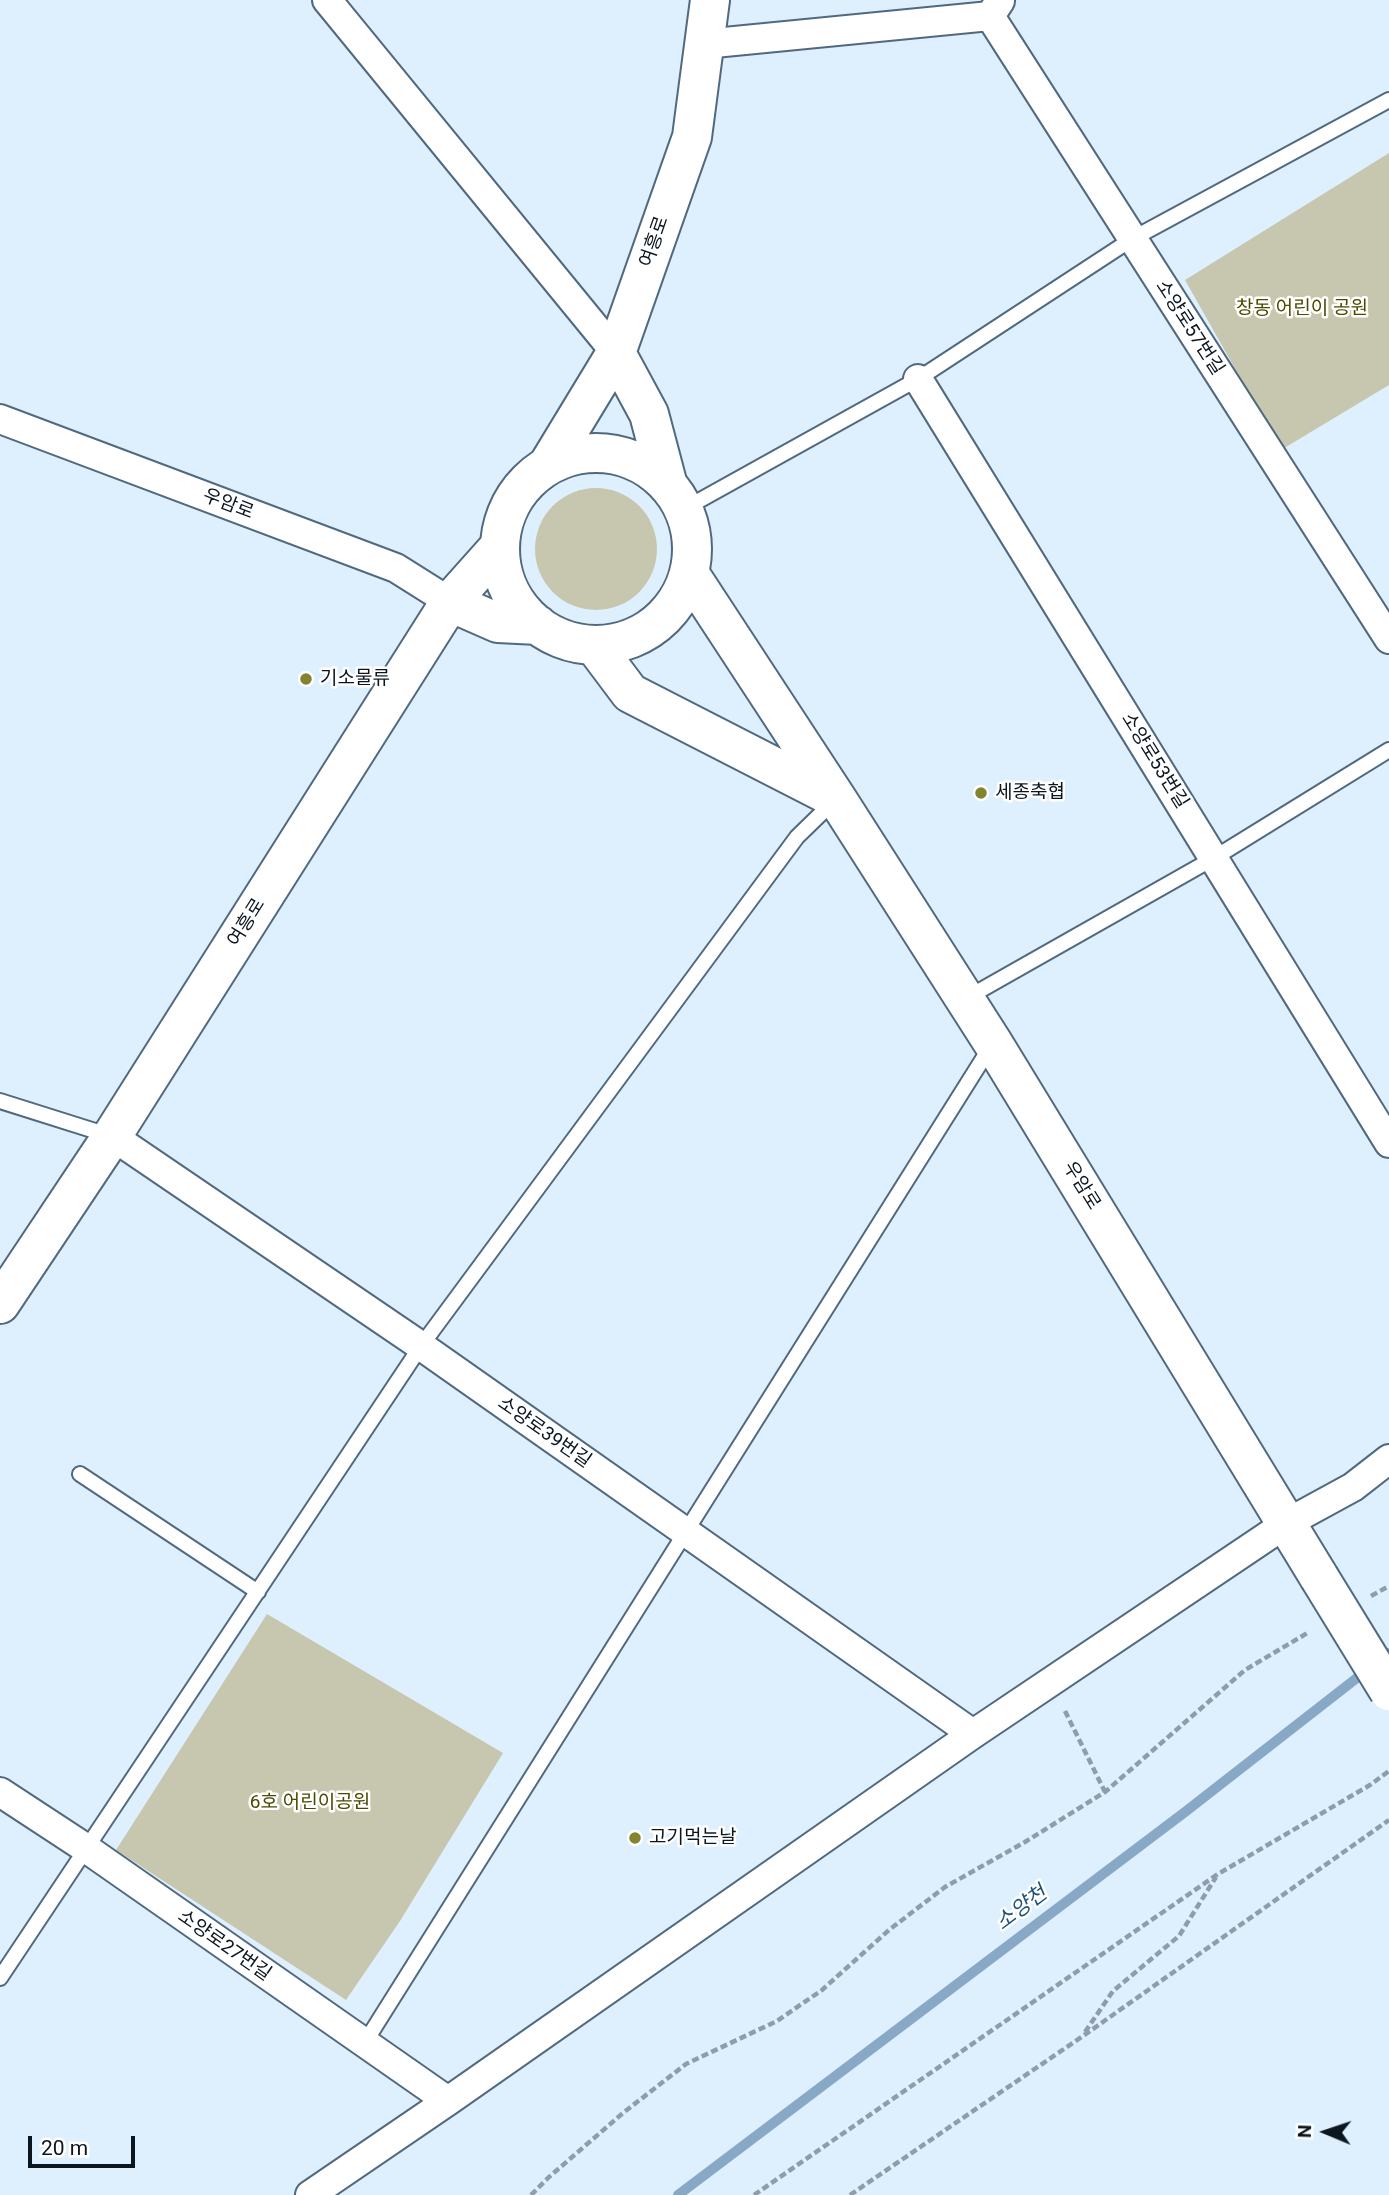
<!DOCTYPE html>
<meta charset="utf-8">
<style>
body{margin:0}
#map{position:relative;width:1389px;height:2195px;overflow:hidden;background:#deeffe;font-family:Roboto,sans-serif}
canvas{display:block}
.north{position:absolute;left:1291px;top:2097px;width:70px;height:70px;-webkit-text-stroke:5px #fff;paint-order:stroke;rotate:272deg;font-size:19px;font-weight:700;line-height:28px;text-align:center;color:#0c161f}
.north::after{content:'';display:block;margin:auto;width:24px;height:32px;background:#0c161f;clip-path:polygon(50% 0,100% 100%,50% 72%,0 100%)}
.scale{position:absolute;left:28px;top:2136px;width:107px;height:32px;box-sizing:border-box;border:4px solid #0c161f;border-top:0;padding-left:9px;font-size:21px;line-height:24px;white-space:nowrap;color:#0c161f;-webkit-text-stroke:5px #fff;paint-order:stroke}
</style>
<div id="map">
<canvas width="1389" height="2195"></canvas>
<div class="north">N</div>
<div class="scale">20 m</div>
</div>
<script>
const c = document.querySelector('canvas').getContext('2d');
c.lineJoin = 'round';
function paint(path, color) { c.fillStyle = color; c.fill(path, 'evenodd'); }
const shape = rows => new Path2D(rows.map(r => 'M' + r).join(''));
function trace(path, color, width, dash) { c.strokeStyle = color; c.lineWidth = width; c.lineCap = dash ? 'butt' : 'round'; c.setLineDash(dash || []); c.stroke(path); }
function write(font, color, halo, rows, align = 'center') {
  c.font = font + ' Roboto,"Noto Sans KR",sans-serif'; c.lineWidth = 5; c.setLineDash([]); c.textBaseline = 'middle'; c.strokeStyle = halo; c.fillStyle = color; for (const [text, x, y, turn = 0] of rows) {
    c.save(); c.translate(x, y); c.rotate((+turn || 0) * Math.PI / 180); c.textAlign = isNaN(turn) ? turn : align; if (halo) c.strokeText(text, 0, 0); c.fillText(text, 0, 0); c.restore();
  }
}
const green = shape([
 [1389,153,1389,385,1281,450,1185,280],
 '535 549a61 61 0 1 1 122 0a61 61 0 1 1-122 0Z',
 [267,1614,503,1753,400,1921,346,2000,116,1850]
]);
const stream = shape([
 [678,2195,1185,1812,1389,1653]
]);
const path = shape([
 [1371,1596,1389,1586],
 [1065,1711,1105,1792],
 [1085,2032,1113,1991,1179,1936,1216,1877],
 [531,2195,549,2177,623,2113,686,2064,777,2021,822,1990,889,1930,945,1887,1025,1842,1105,1792,1245,1670,1309,1632],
 [754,2195,1218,1874,1370,1785,1389,1771],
 [850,2195,1083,2036,1389,1820]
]);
const lane = shape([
 [684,509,918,379,1132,239,1389,100],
 [965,999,1214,858,1389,750],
 [0,1101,111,1136],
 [80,1474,258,1592],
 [0,1978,421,1346,797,837,834,801],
 [364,2044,991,1046]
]);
const street = shape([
 [327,0,616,353],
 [990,16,1389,639],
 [704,44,990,16,1000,1],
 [918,379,1389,1143],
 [0,419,396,568,450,602],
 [112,1136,421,1346,973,1734],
 [0,1792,87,1849,448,2101],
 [310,2195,448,2101,973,1734,1287,1523,1353,1487,1389,1459]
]);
const secondary = shape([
 [616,353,649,414,667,482],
 '500 549a96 96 0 1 1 192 0a96 96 0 1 1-192 0Z',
 [548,465,616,353,692,137,710,0],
 [689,573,837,799,993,1043,1319,1577],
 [450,602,498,623,538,625],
 [594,645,630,693,835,798],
 [0,1304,112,1136,450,602,500,546]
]);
const secondaryBridge = shape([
 [1319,1577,1389,1691]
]);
const markers = [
 [306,679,7,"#83842e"],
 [981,793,7,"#83842e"],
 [635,1838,7,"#83842e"]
];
const streetNames = [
 ["여흥로",655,242,-71],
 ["소양로57번길",1189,328,57],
 ["우암로",228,505,21],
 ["소양로53번길",1154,761,58],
 ["여흥로",247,923,-58],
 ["우암로",1081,1186,58],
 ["소양로39번길",544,1433,35],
 ["소양로27번길",224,1946,35]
];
const parkNames = [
 ["창동 어린이 공원",1302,309],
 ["6호 어린이공원",310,1803]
];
const poiNames = [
 ["기소물류",320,679],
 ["세종축협",995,793],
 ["고기먹는날",649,1838]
];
const waterNames = [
 ["소양천",1022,1909,-37]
];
paint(green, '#c6c7ae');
trace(stream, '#88a9c6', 10);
trace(lane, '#50697f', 18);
trace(street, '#50697f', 32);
trace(secondary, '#50697f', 42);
trace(path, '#8e9da9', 4.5, [7, 3.5]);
trace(lane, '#fff', 14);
trace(street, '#fff', 28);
trace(secondary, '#fff', 38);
trace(secondaryBridge, '#50697f', 42, []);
trace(secondaryBridge, '#fff', 38);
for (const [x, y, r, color] of markers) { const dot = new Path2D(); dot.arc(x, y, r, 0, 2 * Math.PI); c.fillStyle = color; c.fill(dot); trace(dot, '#fff', 2.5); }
write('19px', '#0c161f', '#fff', streetNames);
write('19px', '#4a4a00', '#fff', parkNames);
write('19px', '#0c161f', '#fff', poiNames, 'left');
write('italic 21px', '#1e527a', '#fff', waterNames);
</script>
